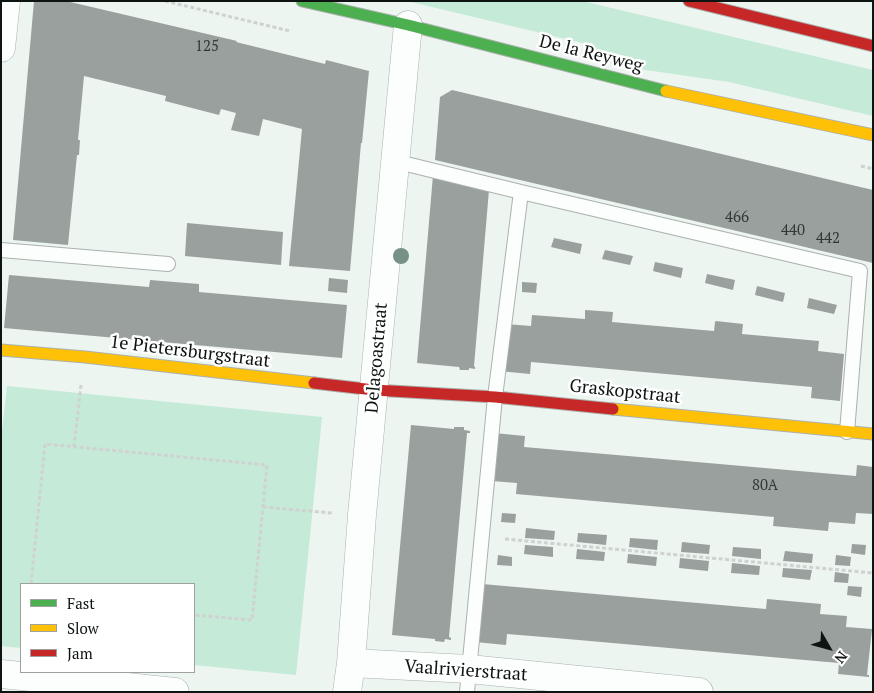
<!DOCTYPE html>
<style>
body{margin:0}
#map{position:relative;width:874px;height:693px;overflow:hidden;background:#ecf5f0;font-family:"PT Serif",serif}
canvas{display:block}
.frame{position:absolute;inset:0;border:2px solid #0e1411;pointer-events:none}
.legend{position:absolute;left:20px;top:583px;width:175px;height:90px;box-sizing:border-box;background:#fff;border:1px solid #9fa1a0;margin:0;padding:6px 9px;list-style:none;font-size:15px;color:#0e1411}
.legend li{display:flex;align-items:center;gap:10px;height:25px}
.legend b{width:25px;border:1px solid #9fa1a0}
.north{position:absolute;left:804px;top:623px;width:50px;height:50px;-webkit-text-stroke:4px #fff;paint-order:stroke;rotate:128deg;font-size:14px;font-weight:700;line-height:20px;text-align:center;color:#0e1411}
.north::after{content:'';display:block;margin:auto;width:18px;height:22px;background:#0e1411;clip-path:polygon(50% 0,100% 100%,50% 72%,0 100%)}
</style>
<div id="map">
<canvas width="874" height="693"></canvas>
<div class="frame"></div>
<ul class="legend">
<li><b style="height:6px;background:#4caf50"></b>Fast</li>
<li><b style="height:6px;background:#ffc107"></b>Slow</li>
<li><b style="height:6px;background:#c62828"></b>Jam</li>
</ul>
<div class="north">N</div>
</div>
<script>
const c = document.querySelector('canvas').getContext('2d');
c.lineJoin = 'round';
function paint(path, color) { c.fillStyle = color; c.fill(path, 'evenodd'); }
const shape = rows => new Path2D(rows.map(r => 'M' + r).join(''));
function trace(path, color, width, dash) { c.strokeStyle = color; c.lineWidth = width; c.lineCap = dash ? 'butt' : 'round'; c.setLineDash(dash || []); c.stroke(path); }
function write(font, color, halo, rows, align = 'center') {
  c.font = font + ' "PT Serif",serif'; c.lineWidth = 5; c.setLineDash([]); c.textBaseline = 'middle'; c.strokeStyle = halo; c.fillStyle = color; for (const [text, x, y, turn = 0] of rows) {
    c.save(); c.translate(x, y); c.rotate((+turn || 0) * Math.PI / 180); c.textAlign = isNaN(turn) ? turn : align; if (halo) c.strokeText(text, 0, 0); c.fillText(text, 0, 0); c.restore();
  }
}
const green = shape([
 [407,1,582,1,873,70,873,116,729,82,632,68,592,59,595,46],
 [7,386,322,417,296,675,194,665,194,584,21,584,21,648,1,646,1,440]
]);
const building = shape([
 [34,1,66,1,237,41,236,42,325,64,326,60,369,71,362,143,361,143,350,271,289,266,302,129,263,119,259,136,231,130,236,113,221,109,219,115,165,101,166,96,84,76,78,140,80,140,79,155,77,155,68,245,13,240],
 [452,90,873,190,873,263,435,160,440,97],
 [433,175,489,190,474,366,475,367,475,369,469,368,469,370,460,370,459,367,417,363],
 [187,223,283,232,281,265,185,256],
 [554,238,582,244,580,254,551,247],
 [605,250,633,256,630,265,602,259],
 [655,262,683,268,681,278,653,271],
 [707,274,735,280,733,290,705,283],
 [9,275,149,287,150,280,199,284,199,292,347,305,342,358,4,328],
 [329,278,348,280,347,293,328,291],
 [522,282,537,283,536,293,522,292],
 [757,286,785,293,783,302,755,295],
 [809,298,837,305,834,314,807,308],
 [585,310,613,312,612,322,714,331,715,322,716,321,743,324,742,334,819,341,818,351,844,354,840,401,811,398,812,387,531,362,530,374,499,371,506,324,531,326,532,315,585,319],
 [411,425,454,429,454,427,464,427,464,430,470,431,470,433,467,433,449,637,451,638,451,640,445,639,444,642,435,641,435,639,392,635],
 [494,433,525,436,524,447,651,458,856,476,857,465,873,467,873,514,856,513,855,524,829,522,828,531,773,526,774,517,516,494,517,483,492,481],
 [502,513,516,514,515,523,501,522],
 [526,528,555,531,554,540,525,538],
 [578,533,607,535,606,545,577,542],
 [630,538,658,540,657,550,629,547],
 [682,542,710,545,709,554,681,552],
 [852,544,866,545,865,555,851,553],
 [525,545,553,547,553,557,524,554],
 [733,547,761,549,761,559,732,556],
 [577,549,605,552,604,561,576,559],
 [785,551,813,554,812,563,783,561],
 [628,554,657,557,656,566,627,563],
 [498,555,512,557,512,566,497,565],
 [836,555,851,557,850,566,835,565],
 [680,558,709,561,708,571,679,568],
 [732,563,760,566,759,575,731,573],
 [783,568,812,570,810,580,782,577],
 [835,572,849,574,848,583,834,582],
 [482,584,766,609,767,599,821,604,820,614,847,616,846,627,872,629,867,675,869,675,869,677,838,674,839,663,556,638,507,634,506,645,475,642],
 [848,586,862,587,861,597,847,595]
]);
const path = shape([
 [165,1,290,31],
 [861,166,873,169],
 [74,447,81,385],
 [263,507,332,513],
 [505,539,873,573],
 [31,584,45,444,267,465,252,620,194,615]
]);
const lane = shape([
 [394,161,521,192,860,271,847,432],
 [1,250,168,264],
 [467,692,495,397,521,192]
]);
const street = shape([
 [1,48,6,1],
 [351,663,469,669,699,692],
 [1,674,175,692],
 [347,692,351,663,362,515,408,25]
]);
const fast = shape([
 [302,1,408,25,666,91]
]);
const slow = shape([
 [666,91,873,135],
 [1,350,85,357,314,383],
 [613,409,873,434]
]);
const jam = shape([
 [689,1,873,46],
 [314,383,374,390,495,397,613,409]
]);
const trees = [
 [401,256]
];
const numberNames = [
 ["125",207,47],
 ["466",737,218],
 ["440",793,231],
 ["442",828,239],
 ["80A",765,486]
];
const streetNames = [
 ["De la Reyweg",591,54,14],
 ["1e Pietersburgstraat",190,352,7],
 ["Delagoastraat",377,358,-85],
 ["Graskopstraat",625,392,6],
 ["Vaalrivierstraat",466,671,4]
];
paint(green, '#c5ead7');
paint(building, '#9aa09d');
trace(lane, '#abb1ad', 16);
trace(street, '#abb1ad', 29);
trace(fast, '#abb1ad', 13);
trace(slow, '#abb1ad', 13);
trace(jam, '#abb1ad', 13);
trace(path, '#cfd2d1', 3, [4, 2.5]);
trace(lane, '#fcfefd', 14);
trace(street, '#fcfefd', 28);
trace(fast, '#4caf50', 11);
trace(slow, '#ffc107', 11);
trace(jam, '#c62828', 11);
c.fillStyle = '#769185';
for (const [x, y] of trees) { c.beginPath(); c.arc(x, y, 8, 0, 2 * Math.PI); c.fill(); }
write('15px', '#313734', null, numberNames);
write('18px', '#0e1411', '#fff', streetNames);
</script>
